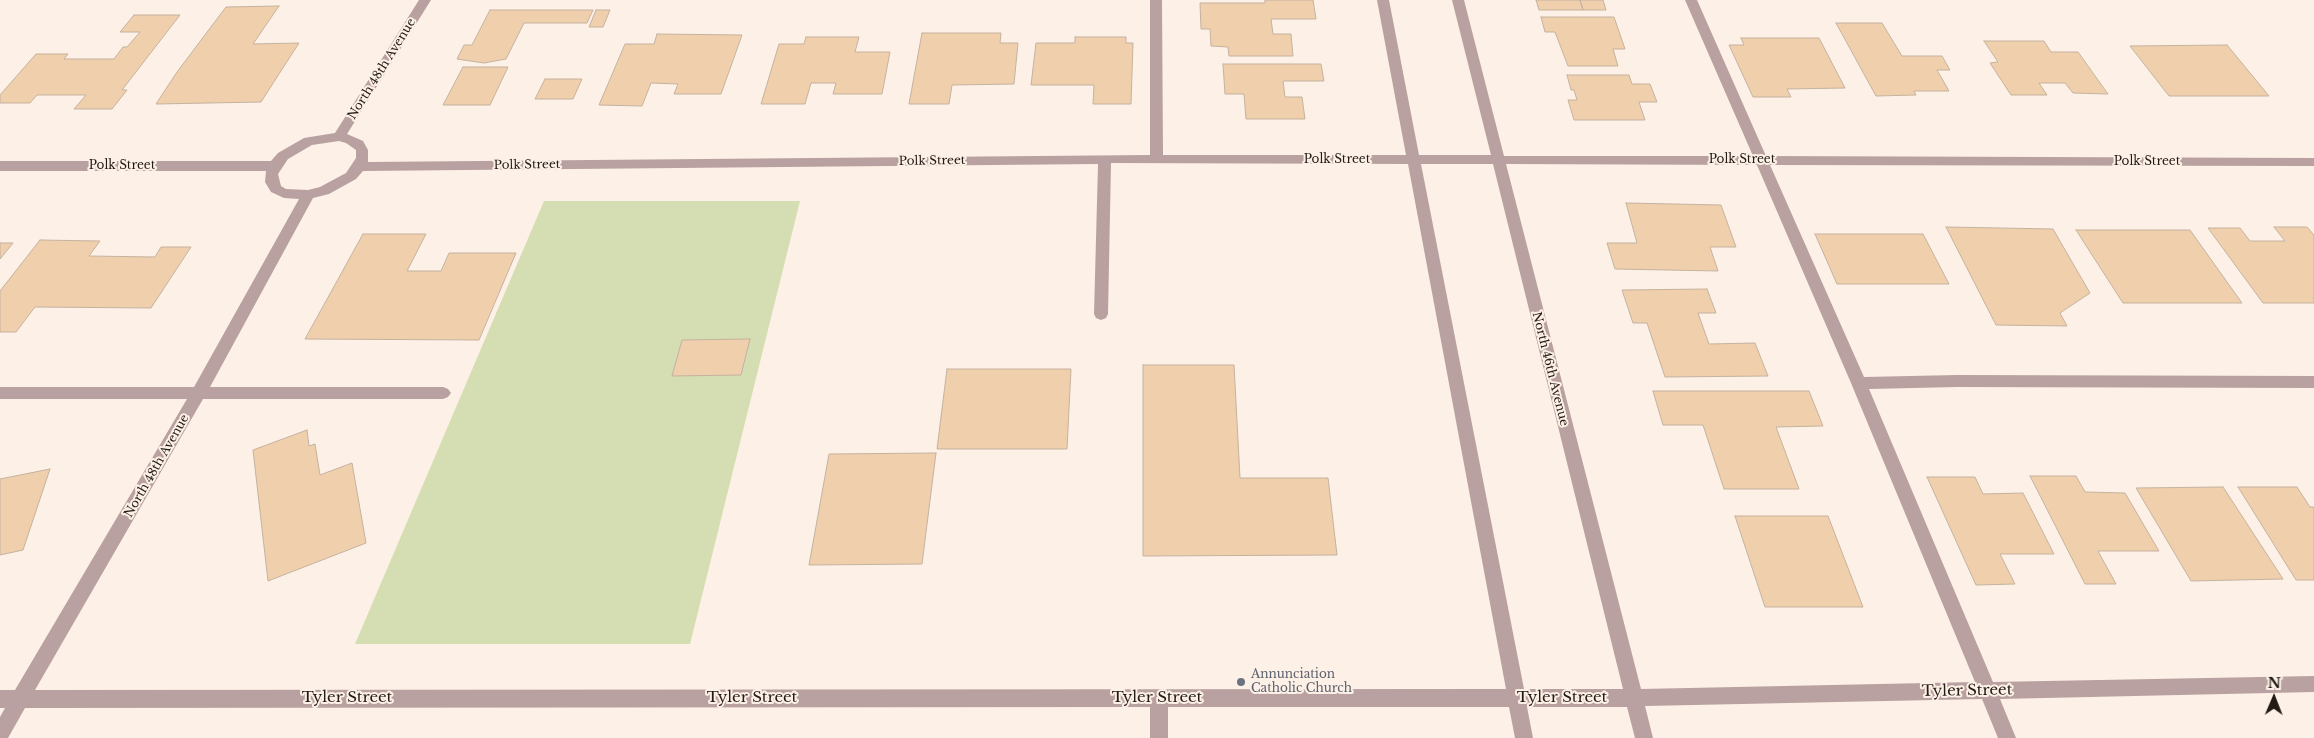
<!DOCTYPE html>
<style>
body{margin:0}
#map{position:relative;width:2314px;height:738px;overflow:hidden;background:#fdf0e6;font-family:"Libre Baskerville",serif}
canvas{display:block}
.north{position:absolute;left:2249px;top:673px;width:50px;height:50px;-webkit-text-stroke:4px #fdf0e6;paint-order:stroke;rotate:1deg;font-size:14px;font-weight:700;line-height:20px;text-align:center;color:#231c16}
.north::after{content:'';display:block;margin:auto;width:18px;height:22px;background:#231c16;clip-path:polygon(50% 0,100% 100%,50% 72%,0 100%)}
</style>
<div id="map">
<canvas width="2314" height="738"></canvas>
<div class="north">N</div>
</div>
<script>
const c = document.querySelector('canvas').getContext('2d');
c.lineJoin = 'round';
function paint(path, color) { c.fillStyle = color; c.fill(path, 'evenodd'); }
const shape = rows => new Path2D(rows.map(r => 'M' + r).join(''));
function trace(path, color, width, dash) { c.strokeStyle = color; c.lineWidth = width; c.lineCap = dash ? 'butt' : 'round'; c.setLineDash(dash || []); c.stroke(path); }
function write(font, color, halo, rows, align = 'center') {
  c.font = font + ' "Libre Baskerville",serif'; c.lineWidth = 4; c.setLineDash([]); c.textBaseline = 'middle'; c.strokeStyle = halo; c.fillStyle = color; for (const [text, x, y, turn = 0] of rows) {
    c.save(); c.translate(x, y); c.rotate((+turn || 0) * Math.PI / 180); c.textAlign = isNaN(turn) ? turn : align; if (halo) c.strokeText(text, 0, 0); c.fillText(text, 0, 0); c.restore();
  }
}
const green = shape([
 [544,201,800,201,690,644,355,644]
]);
const building = shape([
 [1265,0,1313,0,1316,19,1271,19,1273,34,1291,34,1293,56,1229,56,1228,47,1211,46,1210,29,1201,29,1200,3,1265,3,1265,0],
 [1536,0,1580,0,1583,10,1539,10,1536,0],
 [1580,0,1603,0,1606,10,1583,10,1580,0],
 [279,6,253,44,299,43,261,102,156,104,177,72,226,7,279,6],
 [490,10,593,10,587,23,524,23,506,59,484,63,457,59,464,45,472,45,490,10],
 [596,10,610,10,603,27,589,27,596,10],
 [134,15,180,15,122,90,127,90,112,109,74,109,86,95,37,95,30,103,0,103,0,95,36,54,68,54,64,59,114,59,123,47,127,47,140,32,120,32,134,15],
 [1541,17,1614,17,1625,49,1613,49,1618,66,1568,66,1555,32,1545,32,1541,17],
 [1836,23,1882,23,1902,56,1942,56,1950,70,1937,70,1949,91,1914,91,1916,95,1876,96,1836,23],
 [922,33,1001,33,1000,43,1018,43,1014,84,952,85,949,104,909,104,922,33],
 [657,34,742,35,721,94,674,94,678,84,651,83,642,106,599,105,625,44,654,44,657,34],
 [806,37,859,37,855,52,890,52,882,94,833,94,836,83,811,83,805,104,761,104,779,44,804,44,806,37],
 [1075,37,1126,37,1126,43,1133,43,1131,104,1093,104,1094,85,1031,85,1036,43,1075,43,1075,37],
 [1741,38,1819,38,1845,88,1787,89,1791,97,1753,97,1729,45,1744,45,1741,38],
 [1984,41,2044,41,2051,52,2078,52,2108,94,2073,93,2065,83,2039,83,2047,95,2011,95,1990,63,1998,62,1984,41],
 [2227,45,2269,96,2169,96,2130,46,2227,45],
 [1223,64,1321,64,1324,81,1283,81,1285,97,1302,97,1305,119,1246,119,1244,94,1225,94,1223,64],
 [463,67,508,67,490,105,443,105,463,67],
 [1567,75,1629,75,1632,84,1650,84,1657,102,1639,102,1645,120,1574,120,1568,100,1577,100,1574,90,1571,90,1567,75],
 [545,79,582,79,573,99,535,99,545,79],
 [1626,203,1721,205,1736,247,1710,247,1718,271,1615,269,1607,243,1637,243,1626,203],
 [1946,227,2053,229,2090,293,2060,313,2067,326,1996,325,1946,227],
 [2274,227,2307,227,2314,235,2314,303,2263,303,2208,228,2240,228,2250,241,2285,241,2274,227],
 [2076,230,2190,230,2242,303,2123,303,2076,230],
 [363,234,426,234,407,271,441,271,449,253,516,253,479,340,305,339,363,234],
 [1815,234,1923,234,1949,284,1837,284,1815,234],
 [40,240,100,241,89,256,155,257,161,247,191,247,151,308,35,307,16,332,0,332,0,291,40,240],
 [0,243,13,243,0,259,0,243],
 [1707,289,1716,313,1698,313,1709,344,1755,343,1768,376,1665,377,1647,323,1633,323,1622,290,1707,289],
 [750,339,741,375,672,376,682,340,750,339],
 [1143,365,1234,365,1240,478,1328,478,1337,555,1143,556,1143,365],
 [947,369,1071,369,1067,449,937,449,947,369],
 [1653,391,1809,391,1823,426,1776,427,1799,489,1724,489,1703,425,1663,425,1653,391],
 [307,430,309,446,315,444,320,475,352,463,366,543,268,581,253,450,307,430],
 [936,453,922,564,809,565,829,454,936,453],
 [50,469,23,550,0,555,0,479,50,469],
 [2030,476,2076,476,2085,492,2125,493,2159,551,2098,551,2116,584,2085,584,2030,476],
 [1927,477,1975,477,1983,494,2023,493,2054,554,2000,554,2015,584,1976,585,1927,477],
 [2223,487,2283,579,2191,581,2136,488,2223,487],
 [2238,487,2297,487,2310,507,2314,507,2314,580,2296,580,2238,487],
 [1735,516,1828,516,1863,607,1765,607,1735,516]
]);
const minor = shape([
 [419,0,431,0,347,134,363,141,368,150,368,162,1150,155,1150,0,1162,0,1163,155,1406,155,1377,0,1389,0,1419,155,1491,155,1452,0,1464,0,1504,156,1753,156,1685,0,1697,0,1766,156,2314,158,2314,166,1770,165,1864,377,1957,375,2314,376,2314,388,1957,387,1869,389,1993,682,2314,676,2314,692,2000,699,2016,738,1998,738,1982,699,1645,706,1653,738,1635,738,1627,707,1527,707,1533,738,1515,738,1509,707,1168,707,1168,738,1150,738,1150,707,25,708,8,738,0,738,0,717,5,708,0,708,0,690,15,690,187,399,0,399,0,387,194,387,299,199,284,198,271,192,265,182,266,171,0,171,0,161,271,161,278,153,304,138,335,133,419,0],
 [339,141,346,143,356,150,356,158,346,173,320,187,308,190,286,189,281,186,278,174,288,159,312,145,339,141],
 [1111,163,1408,164,1506,689,35,690,203,399,443,399,448,397,451,393,448,389,443,387,210,387,313,198,329,194,356,179,363,171,1098,164,1094,314,1096,318,1101,320,1106,318,1108,314,1111,163],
 [1421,164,1493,164,1623,689,1524,689,1421,164],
 [1506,164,1757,165,1851,383,1975,682,1641,689,1506,164]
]);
const markers = [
 [1241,682,5,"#6b7280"]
];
const streetNames = [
 ["North 48th Avenue",382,69,-58],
 ["Polk Street",1337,160],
 ["Polk Street",1742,160],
 ["Polk Street",932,161,-1],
 ["Polk Street",2147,162],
 ["Polk Street",527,165,-1],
 ["Polk Street",122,166],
 ["North 46th Avenue",1550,369,76],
 ["North 48th Avenue",157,466,-60]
];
const worshipNames = [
 ["Annunciation",1251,675],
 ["Catholic Church",1251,689]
];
const nearStreetnames = [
 ["Tyler Street",1967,691,-1],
 ["Tyler Street",347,698],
 ["Tyler Street",752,698],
 ["Tyler Street",1157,698],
 ["Tyler Street",1562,698]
];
paint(green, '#d4deb2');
paint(building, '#f0cfac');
trace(building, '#c4b2a0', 1);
paint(minor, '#b8a1a0');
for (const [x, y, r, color] of markers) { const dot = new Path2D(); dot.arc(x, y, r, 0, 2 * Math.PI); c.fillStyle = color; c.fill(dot); trace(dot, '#fdf0e6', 2); }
write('12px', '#231c16', '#fdf0e6', streetNames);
write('12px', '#5b616d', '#fdf0e6', worshipNames, 'left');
write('15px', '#231c16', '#fdf0e6', nearStreetnames);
</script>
